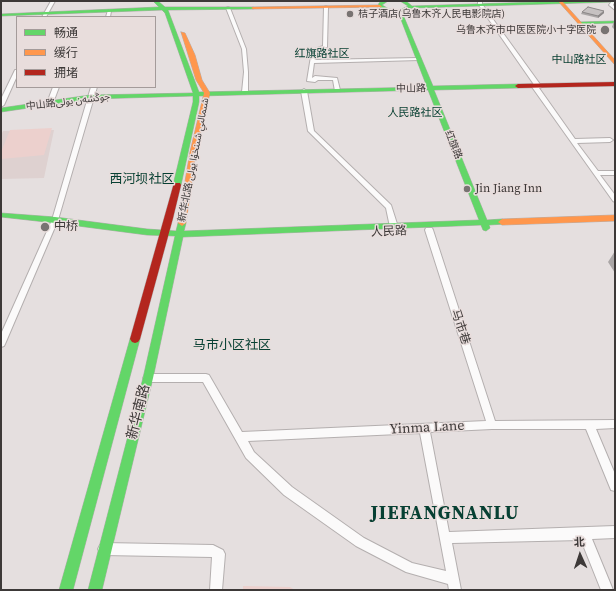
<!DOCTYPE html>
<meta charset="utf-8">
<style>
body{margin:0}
#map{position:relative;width:616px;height:591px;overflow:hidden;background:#e5dfdf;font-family:"Source Serif 4","Noto Sans SC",serif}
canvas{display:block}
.frame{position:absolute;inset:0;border:2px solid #3d3938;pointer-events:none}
.legend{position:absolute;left:16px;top:16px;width:140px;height:72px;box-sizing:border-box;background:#e8dddc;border:1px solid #a49b9a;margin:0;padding:5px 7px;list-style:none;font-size:12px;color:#3d3938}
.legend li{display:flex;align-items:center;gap:8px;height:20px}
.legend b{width:20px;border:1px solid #a49b9a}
.north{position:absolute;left:560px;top:535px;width:40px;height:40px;-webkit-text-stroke:3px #e8dddc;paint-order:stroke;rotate:357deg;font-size:11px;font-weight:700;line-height:16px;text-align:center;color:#3d3938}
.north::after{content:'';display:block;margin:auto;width:14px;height:18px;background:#3d3938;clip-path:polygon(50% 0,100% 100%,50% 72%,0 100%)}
</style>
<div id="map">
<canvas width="616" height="591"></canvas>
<div class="frame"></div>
<ul class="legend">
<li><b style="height:5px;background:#63d668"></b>畅通</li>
<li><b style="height:5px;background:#ff974d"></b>缓行</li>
<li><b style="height:5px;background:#b3261e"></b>拥堵</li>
</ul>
<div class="north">北</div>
</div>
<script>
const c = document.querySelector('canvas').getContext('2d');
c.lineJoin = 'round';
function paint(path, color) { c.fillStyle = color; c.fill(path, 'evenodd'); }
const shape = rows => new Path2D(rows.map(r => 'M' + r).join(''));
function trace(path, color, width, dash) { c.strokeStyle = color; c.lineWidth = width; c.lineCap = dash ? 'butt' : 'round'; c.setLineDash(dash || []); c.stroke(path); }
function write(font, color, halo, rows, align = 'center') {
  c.font = font + ' "Source Serif 4","Noto Sans Arabic","Noto Sans SC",serif'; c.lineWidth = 3; c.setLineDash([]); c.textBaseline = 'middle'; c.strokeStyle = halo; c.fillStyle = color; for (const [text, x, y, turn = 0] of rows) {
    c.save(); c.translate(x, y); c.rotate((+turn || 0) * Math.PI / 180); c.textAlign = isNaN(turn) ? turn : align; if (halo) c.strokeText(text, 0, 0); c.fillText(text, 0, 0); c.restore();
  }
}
const built = shape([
 [54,130,44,178,1,179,1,135,3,131]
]);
const green = shape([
 [52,128,44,155,1,159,1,152,10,130],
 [243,586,290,587,295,590,243,590]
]);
const street = shape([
 [51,1,55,1,46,17,42,17,51,1],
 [478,1,482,1,482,4,542,87,539,88,575,139,610,138,613,140,610,142,577,143,598,171,615,171,615,175,600,175,615,195,615,202,613,201,532,87,535,86,478,4,478,1],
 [612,1,615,1,613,5,615,7,615,10,609,5,612,1],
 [326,6,328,7,327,47,316,51,315,60,419,58,421,59,419,60,314,63,312,78,315,76,337,78,340,90,335,91,333,80,318,80,315,82,307,81,312,50,323,46,324,7,326,6],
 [228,7,230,8,246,49,248,72,248,92,245,94,242,92,244,72,242,49,226,8,228,7],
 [108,10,111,11,110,17,106,17,108,10],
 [15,70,17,70,17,76,4,105,1,107,1,99,15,70],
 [53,87,59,87,53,103,48,104,47,103,53,87],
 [91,87,97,87,58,220,5,344,4,346,1,347,1,334,52,220,91,87],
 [304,89,307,91,314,131,391,205,398,227,396,229,392,229,390,227,386,208,308,131,301,91,304,89],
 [426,228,432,228,433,230,495,421,615,420,615,428,596,429,615,474,615,491,611,490,586,429,492,429,430,432,449,532,615,526,615,538,592,539,613,590,601,590,581,540,452,543,461,590,449,590,448,584,406,572,356,546,284,495,246,458,203,382,148,382,145,381,143,378,145,375,148,374,206,374,209,375,242,432,486,421,425,230,426,228],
 [420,433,446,571,412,563,364,538,292,487,254,452,248,441,420,433],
 [104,543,213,545,223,550,225,554,222,590,210,590,212,557,104,555,100,553,98,549,100,545,104,543]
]);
const fast = shape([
 [153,1,158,1,165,7,253,7,255,8,253,9,168,10,199,92,427,87,400,17,402,16,404,17,433,86,518,84,521,86,518,88,434,90,487,220,502,219,505,220,506,222,505,224,489,225,490,228,486,231,483,230,481,225,183,237,153,378,102,590,88,590,143,378,175,236,147,235,55,223,1,217,1,213,55,217,147,229,176,231,178,223,182,220,186,223,184,231,479,220,428,90,199,96,199,102,181,185,177,187,173,185,193,102,193,96,90,99,1,112,1,108,90,95,193,93,165,13,162,10,1,16,1,14,159,7,153,1],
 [382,1,388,1,382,5,389,9,400,10,408,6,400,1,406,1,412,6,569,1,615,1,615,2,412,8,400,12,386,11,378,7,379,3,382,1],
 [615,21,615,23,579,24,577,23,579,22,615,21],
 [135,335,138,336,140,339,73,590,59,590,130,339,132,336,135,335]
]);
const slow = shape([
 [558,1,562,1,615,60,615,65,558,1],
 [380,5,382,7,253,9,251,8,253,7,380,5],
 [181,32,185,33,195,55,202,80,210,93,196,152,186,223,182,226,178,223,190,152,204,93,196,80,181,32],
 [615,215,615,221,502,225,498,222,502,219,615,215]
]);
const jam = shape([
 [615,82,615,86,518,88,515,86,518,84,615,82],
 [174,183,180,183,181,185,173,218,140,339,138,342,135,343,132,342,130,339,174,183]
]);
const wall = shape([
 [582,12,604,13,598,18,581,14],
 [615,18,615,30,612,27],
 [615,251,615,273,608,262]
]);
const shadedWall = shape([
 [604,11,604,13,598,18,598,16]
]);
const building = shape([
 [588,7,604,11,598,16,582,12,588,7]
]);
const markers = [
 [350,14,4,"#787372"],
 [605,30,5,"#787372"],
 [467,189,4,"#787372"],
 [45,227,5,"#787372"]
];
const farPoinames = [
 ["桔子酒店(乌鲁木齐人民电影院店)",358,14],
 ["乌鲁木齐市中医医院小十字医院",596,30,"right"]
];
const farStreetnames = [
 ["中山路",411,89,-1],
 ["中山路جوڭشەن يولى",68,102,-7],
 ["红旗路",453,145,68],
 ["新华北路 شىمالىي شىنخۇا يولى",194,160,-79]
];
const farNeighbourhoodnames = [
 ["红旗路社区",322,54],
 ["中山路社区",579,60],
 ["人民路社区",415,113]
];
const poiNames = [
 ["Jin Jiang Inn",475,189],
 ["中桥",54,227]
];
const streetNames = [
 ["人民路",389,232,-2],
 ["马市巷",460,327,72]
];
const neighbourhoodNames = [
 ["西河坝社区",142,180],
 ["马市小区社区",232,346]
];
const nearStreetnames = [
 ["新华南路",139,412,-76],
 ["Yinma Lane",427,428,-3]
];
const nearDistrictnames = [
 ["JIEFANGNANLU",445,514]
];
paint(built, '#ded1d0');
paint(green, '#ecd0cd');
trace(street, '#b4afaf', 2);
trace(fast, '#b4afaf', 1);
trace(slow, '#b4afaf', 1);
trace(jam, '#b4afaf', 1);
paint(street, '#fbfafa');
paint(fast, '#63d668');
paint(slow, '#ff974d');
paint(jam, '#b3261e');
paint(wall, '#aaa6a6');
paint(shadedWall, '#8b8787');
paint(building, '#c6c1c1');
trace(building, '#8b8787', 1);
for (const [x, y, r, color] of markers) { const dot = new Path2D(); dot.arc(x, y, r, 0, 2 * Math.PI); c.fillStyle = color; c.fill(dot); trace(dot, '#e8dddc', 1.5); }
write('10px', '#3d3938', '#e8dddc', farPoinames, 'left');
write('10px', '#3d3938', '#e8dddc', farStreetnames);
write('11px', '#074033', '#e8dddc', farNeighbourhoodnames);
write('12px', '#3d3938', '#e8dddc', poiNames, 'left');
write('12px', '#3d3938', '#e8dddc', streetNames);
write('13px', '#074033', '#e8dddc', neighbourhoodNames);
write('14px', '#3d3938', '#e8dddc', nearStreetnames);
c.letterSpacing = '1px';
write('bold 19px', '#074033', '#e8dddc', nearDistrictnames);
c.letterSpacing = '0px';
</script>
